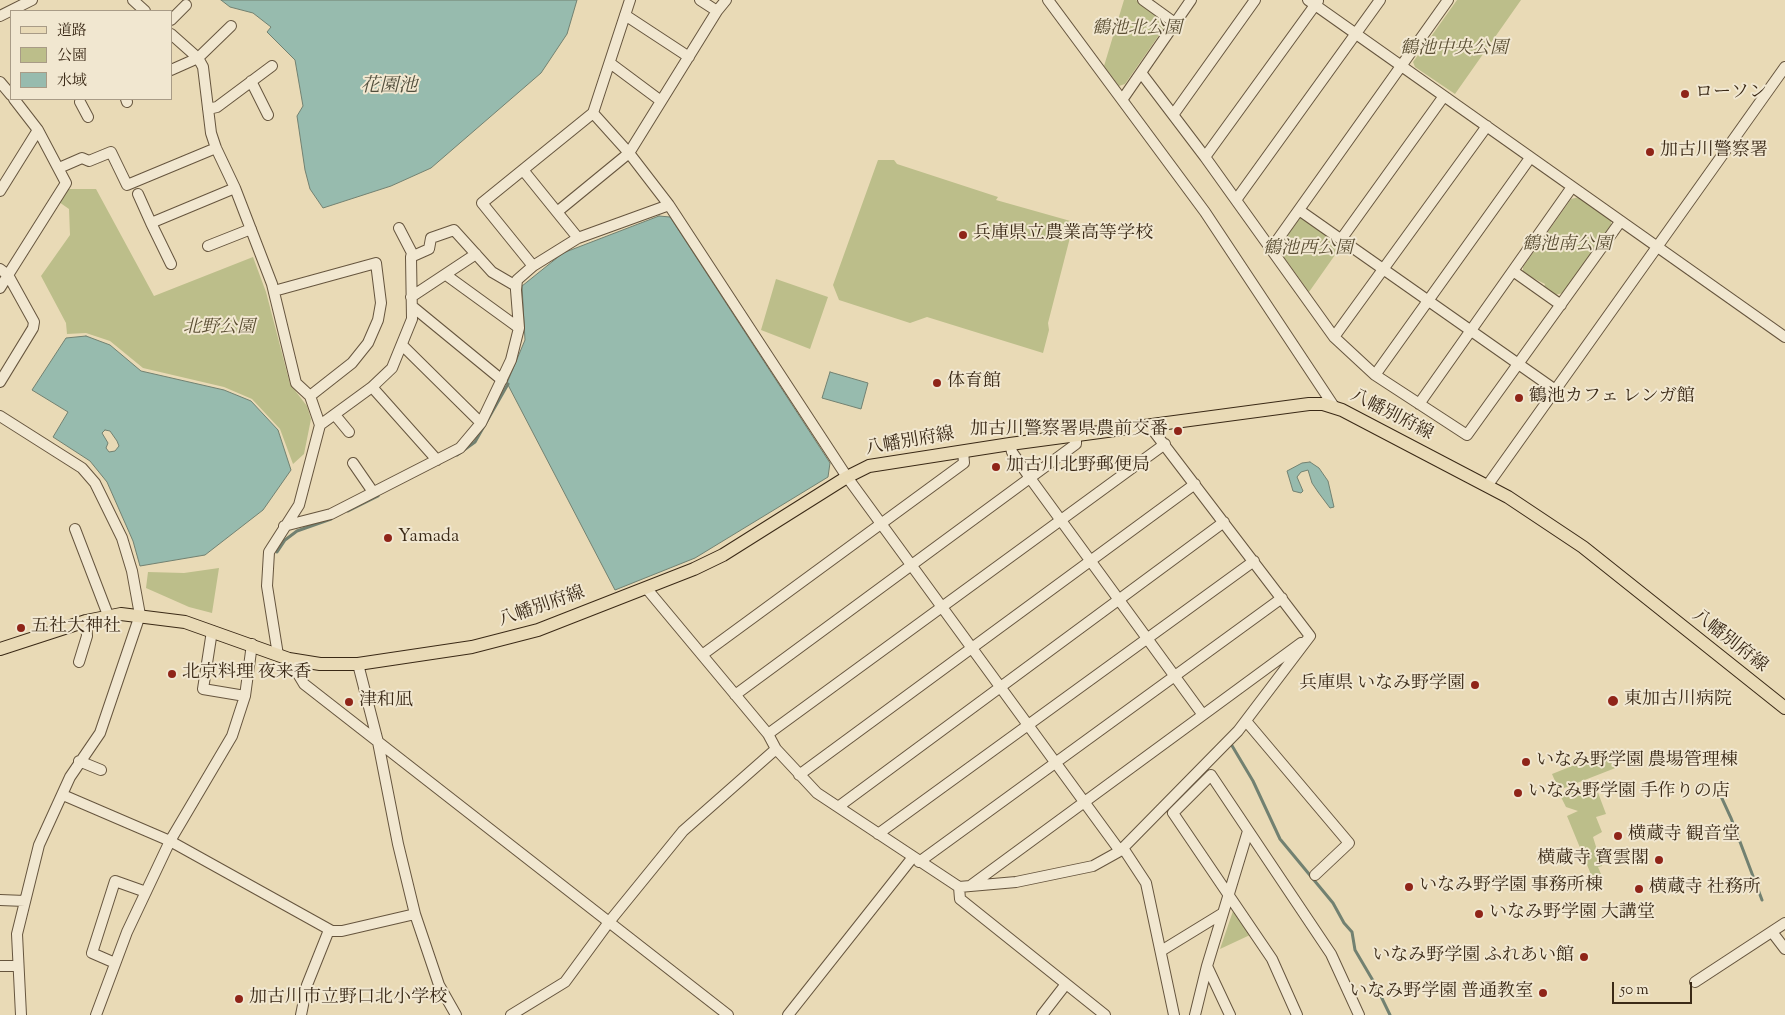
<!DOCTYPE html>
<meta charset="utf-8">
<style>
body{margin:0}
#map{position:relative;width:1785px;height:1015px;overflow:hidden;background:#e9dab6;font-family:"Sorts Mill Goudy","Noto Serif JP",serif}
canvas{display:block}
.legend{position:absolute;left:10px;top:10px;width:162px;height:90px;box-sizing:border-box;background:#f1e7d0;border:1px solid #a89b86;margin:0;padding:6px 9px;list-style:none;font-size:15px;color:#3a2916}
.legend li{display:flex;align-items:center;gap:10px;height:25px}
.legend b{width:25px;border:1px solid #a89b86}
.scale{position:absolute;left:1612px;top:982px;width:80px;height:22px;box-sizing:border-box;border:2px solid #3a2916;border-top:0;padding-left:6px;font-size:15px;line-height:18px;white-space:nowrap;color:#3a2916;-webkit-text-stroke:4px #f1e7d0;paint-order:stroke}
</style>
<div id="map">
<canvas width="1785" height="1015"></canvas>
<ul class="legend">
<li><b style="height:6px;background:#e9dab6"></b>道路</li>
<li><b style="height:14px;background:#bcbe8a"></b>公園</li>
<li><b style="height:14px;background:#97bbae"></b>水域</li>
</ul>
<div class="scale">50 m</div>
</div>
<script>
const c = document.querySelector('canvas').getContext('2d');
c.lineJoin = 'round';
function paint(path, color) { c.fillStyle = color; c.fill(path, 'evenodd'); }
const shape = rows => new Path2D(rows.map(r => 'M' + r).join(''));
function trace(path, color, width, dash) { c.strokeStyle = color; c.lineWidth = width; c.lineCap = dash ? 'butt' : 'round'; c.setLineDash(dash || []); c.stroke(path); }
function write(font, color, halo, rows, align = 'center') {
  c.font = font + ' "Sorts Mill Goudy","Noto Serif JP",serif'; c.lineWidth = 4; c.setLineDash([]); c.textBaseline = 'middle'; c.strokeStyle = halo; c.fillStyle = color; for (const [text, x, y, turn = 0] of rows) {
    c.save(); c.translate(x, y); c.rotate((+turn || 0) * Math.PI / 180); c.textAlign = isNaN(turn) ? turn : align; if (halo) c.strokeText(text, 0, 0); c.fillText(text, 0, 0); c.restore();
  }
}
const green = shape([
 [1124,0,1136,0,1165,21,1166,25,1125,84,1119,86,1104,66],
 [1457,0,1521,0,1455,94,1415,67,1413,62],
 [878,160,894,160,897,164,998,197,996,200,1074,222,1048,323,1049,330,1043,353,927,317,910,323,839,300,833,285],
 [68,189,96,189,154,296,253,257,266,292,290,384,307,406,311,419,304,454,293,464,280,429,252,399,224,387,143,368,110,341,86,333,67,334,66,323,41,276,70,235,69,209,59,202],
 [1579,197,1611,220,1611,225,1563,293,1555,295,1544,287,1545,284,1523,273,1523,267,1571,199],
 [1301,217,1342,245,1309,292,1278,249],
 [776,279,828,297,810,349,761,330],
 [219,568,212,613,189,607,146,588,148,572,184,573],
 [1612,750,1618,767,1559,790,1552,774],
 [1594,782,1606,814,1596,817,1602,832,1593,837,1602,866,1598,867,1601,874,1592,877,1567,816,1578,811,1566,807,1560,795],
 [1233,911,1250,935,1220,949]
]);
const water = shape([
 [221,0,577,0,567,34,541,73,431,168,391,186,323,208,310,189,305,170,297,116,303,106,295,60,267,32,271,27,253,13,230,7,221,0],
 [659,216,670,217,830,463,828,477,695,558,615,590,507,383,525,340,522,286,563,253,659,216],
 [86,336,110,345,141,371,224,390,251,401,278,430,291,470,263,510,205,555,140,566,133,541,107,482,90,461,53,437,68,412,32,390,66,338,86,336],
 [105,430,110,431,117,441,119,446,115,451,109,452,106,448,108,443,102,433,105,430],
 [830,372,868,383,861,409,822,398,830,372],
 [1310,462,1319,468,1328,481,1334,507,1330,508,1318,492,1312,483,1308,470,1301,472,1297,477,1303,491,1301,493,1293,491,1287,471,1302,463,1310,462]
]);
const stream = shape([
 [457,455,475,442,508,384],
 [348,511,378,496],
 [277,552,285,540,297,531,331,519],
 [1231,744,1253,781,1280,839,1333,903,1344,923,1352,932,1355,950,1375,984,1390,1015],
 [1715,790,1720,794,1731,818,1762,900]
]);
const minor = shape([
 [133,0,145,11],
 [1048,0,1205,212,1335,408],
 [1143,0,1175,23],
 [1308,0,1785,337],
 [717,11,726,0],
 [625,15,689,57],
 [0,16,32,0],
 [171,20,186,5],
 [171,34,198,58,203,67,211,133,216,148,235,188,272,284,296,383,310,396,320,425,299,505,269,552,267,586,278,655],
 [610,63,661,101],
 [171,70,198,58,231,26],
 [1142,74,1205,157,1334,337,1375,375,1467,435,1620,222],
 [251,81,268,115],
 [0,82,11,95],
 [126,99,127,102],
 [1122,100,1191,0],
 [80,102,88,117],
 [208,109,217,107,272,66],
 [593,113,629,153,669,205,847,477,1120,851],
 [1173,115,1255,0],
 [1205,157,1318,1],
 [59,168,82,158,89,161,111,152,127,185,216,148],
 [523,170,578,238],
 [0,191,38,130],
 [138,194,151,223,235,188],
 [1236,200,1380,0],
 [1299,210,1554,389],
 [557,212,629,153,717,11,700,0],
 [151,223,171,264],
 [399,228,412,253,411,257],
 [1342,238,1444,96],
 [208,246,251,229],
 [1271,249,1448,0],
 [533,266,482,203,593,113,630,0],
 [0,269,8,275,0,288],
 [1513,271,1561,305],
 [446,275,519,328],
 [274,291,376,263,381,303,378,320,368,343,352,363,310,396],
 [411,297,476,254],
 [413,307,502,380],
 [1334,337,1487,126],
 [402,345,481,423],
 [1375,375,1530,158],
 [0,382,33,328,34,322,8,275,66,183,38,130,14,99],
 [372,387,437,460],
 [1419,404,1572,187],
 [335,415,349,432],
 [0,416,82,468,95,483,122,538,132,571,140,615,100,733,70,777,39,845,17,934,21,1015],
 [320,425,372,387,392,368,412,319,411,257,429,249,431,238,454,230,492,272,516,286],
 [1010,444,1012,452,1030,478,1203,715],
 [353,463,373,492],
 [1487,486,1785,67],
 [284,526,331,514,460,448,481,423,511,360,519,328,516,290,517,280,533,266,578,238,669,205],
 [75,529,108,615],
 [647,589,768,734,776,749,817,793,959,887,1016,882,1093,866,1120,851,1238,731,1310,636,1149,425],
 [212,631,203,689,245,696],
 [702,655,964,463,963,451],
 [289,659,304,684,728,1015],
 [79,662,87,636,86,621],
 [358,664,378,742,398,844,415,914,439,985,456,1015],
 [735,695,1076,444,1076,435],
 [1246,721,1349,843,1315,875],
 [768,734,1165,444],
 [79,761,101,770],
 [799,775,1195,484],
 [63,795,170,841,332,931,342,931,415,914],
 [838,807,1224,522],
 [878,834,1254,561],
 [1123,848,1146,883,1174,1015],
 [919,862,1282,598],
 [970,886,1301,643],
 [959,887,960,899,1105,1015],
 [0,900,25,901],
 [1772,932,1785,949],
 [1161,951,1223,913],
 [115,963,92,953,115,881,146,892],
 [0,966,18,966],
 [1207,966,1230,1015],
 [1695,982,1785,923],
 [96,1015,127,932,170,841,232,736,245,696,252,644],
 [301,1015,307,985,329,930],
 [511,1015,565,982,609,922,683,831,776,749],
 [788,1015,913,857],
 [1042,1015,1066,984],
 [1195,1015,1207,966,1248,831],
 [1297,1015,1272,959,1173,813,1211,775,1331,954,1359,1015]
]);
const major = shape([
 [0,649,86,621,121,614,185,622,289,659,320,664,358,664,472,647,538,630,694,569,723,555,847,477,869,466,1010,444,1309,404,1323,404,1342,410,1508,497,1583,547,1785,708]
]);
const markers = [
 [1685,94,5,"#8f2418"],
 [1650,152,5,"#8f2418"],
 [963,235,5,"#8f2418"],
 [937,383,5,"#8f2418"],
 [1519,398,5,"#8f2418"],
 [1178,431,5,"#8f2418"],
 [996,467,5,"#8f2418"],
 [388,538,5,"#8f2418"],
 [21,628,5,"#8f2418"],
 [172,674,5,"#8f2418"],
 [1475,685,5,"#8f2418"],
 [1613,701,6,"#8f2418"],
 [349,702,5,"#8f2418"],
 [1526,762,5,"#8f2418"],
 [1518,793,5,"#8f2418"],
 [1618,836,5,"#8f2418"],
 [1659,860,5,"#8f2418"],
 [1409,887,5,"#8f2418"],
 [1639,889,5,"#8f2418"],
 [1479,914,5,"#8f2418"],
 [1584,957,5,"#8f2418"],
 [1543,993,5,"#8f2418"],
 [239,999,5,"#8f2418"]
];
const parkNames = [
 ["鶴池北公園",1137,30],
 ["鶴池中央公園",1454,50],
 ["鶴池南公園",1567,246],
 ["鶴池西公園",1308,250],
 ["北野公園",219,329]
];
const poiNames = [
 ["ローソン",1695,94],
 ["加古川警察署",1660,152],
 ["兵庫県立農業高等学校",973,235],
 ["体育館",947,383],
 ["鶴池カフェ レンガ館",1529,398],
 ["加古川警察署県農前交番",1168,431,"right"],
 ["加古川北野郵便局",1006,467],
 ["Yamada",398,538],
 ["五社大神社",31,628],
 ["北京料理 夜来香",182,674],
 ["兵庫県 いなみ野学園",1465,685,"right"],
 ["東加古川病院",1624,701],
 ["津和凪",359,702],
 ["いなみ野学園 農場管理棟",1536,762],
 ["いなみ野学園 手作りの店",1528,793],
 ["横蔵寺 観音堂",1628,836],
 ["横蔵寺 寳雲閣",1649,860,"right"],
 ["いなみ野学園 事務所棟",1419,887],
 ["横蔵寺 社務所",1649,889],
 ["いなみ野学園 大講堂",1489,914],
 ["いなみ野学園 ふれあい館",1574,957,"right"],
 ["いなみ野学園 普通教室",1533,993,"right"],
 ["加古川市立野口北小学校",249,999]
];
const streetNames = [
 ["八幡別府線",1391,416,27],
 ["八幡別府線",910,443,-10],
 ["八幡別府線",542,608,-19],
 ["八幡別府線",1729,642,38]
];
const waterNames = [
 ["花園池",389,88]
];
paint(green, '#bcbe8a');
paint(water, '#97bbae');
trace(water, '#728171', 1);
trace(stream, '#728171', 3);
trace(minor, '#66553e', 12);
trace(major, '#3a2916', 14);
trace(minor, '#f1e7d0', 10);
trace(major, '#e9dab6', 12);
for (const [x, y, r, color] of markers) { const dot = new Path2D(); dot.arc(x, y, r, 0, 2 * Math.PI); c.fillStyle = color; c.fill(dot); trace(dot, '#f1e7d0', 2); }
write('italic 18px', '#5a4e33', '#f1e7d0', parkNames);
write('18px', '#3a2916', '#f1e7d0', poiNames, 'left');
write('18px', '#3a2916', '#f1e7d0', streetNames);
write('italic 19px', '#514e3c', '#f1e7d0', waterNames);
</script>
